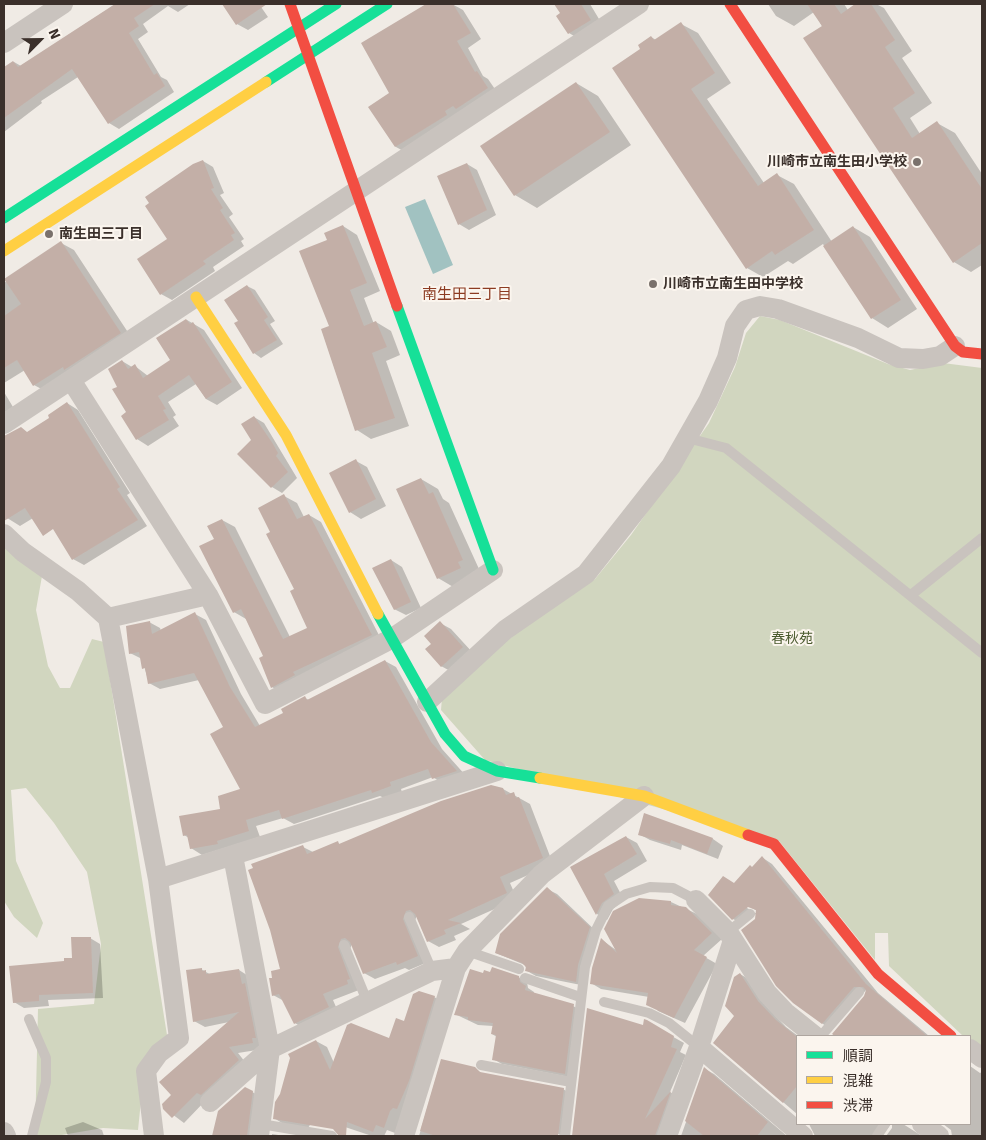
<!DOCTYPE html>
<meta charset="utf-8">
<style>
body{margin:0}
#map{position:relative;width:986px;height:1140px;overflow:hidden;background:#f0ebe5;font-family:Signika,"Noto Sans JP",sans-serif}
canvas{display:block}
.frame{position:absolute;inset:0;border:5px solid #3b302b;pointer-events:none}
.legend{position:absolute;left:796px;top:1035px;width:175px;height:90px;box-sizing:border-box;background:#fbf5ee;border:1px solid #aea6a0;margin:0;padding:6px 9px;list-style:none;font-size:15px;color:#3b302b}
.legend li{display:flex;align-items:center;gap:10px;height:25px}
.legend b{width:25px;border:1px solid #aea6a0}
.north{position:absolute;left:15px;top:15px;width:50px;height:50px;-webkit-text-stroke:4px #fbf5ee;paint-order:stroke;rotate:67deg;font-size:14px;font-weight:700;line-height:20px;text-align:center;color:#3b302b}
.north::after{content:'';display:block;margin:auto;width:18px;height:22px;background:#3b302b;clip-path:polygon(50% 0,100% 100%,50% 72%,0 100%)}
</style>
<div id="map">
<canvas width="986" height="1140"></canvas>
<div class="frame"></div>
<ul class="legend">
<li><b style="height:6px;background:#16e098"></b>順調</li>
<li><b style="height:6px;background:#ffcf43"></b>混雑</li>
<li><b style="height:6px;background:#f24e42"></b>渋滞</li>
</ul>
<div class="north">N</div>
</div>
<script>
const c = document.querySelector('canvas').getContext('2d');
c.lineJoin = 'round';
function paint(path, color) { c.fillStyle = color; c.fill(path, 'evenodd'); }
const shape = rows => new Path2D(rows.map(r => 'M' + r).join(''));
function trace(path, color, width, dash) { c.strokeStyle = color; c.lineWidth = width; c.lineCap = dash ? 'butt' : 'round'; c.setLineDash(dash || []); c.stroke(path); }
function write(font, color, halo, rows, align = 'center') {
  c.font = font + ' Signika,"Noto Sans JP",sans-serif'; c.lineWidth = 4; c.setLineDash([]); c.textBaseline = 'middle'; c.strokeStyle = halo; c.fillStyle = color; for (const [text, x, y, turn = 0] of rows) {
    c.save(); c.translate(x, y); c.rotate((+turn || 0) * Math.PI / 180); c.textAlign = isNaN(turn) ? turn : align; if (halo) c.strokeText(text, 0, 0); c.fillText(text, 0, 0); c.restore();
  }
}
const green = shape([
 [760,316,780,320,888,364,910,370,943,363,982,368,982,1050,970,1041,970,1036,963,1036,889,966,888,933,875,933,875,960,779,841,485,760,441,710,442,698,482,661,541,613,595,579,631,535,709,423,735,367,746,333],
 [4,544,42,576,36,610,48,666,60,688,70,688,92,639,104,642,167,1035,144,1071,138,1130,103,1128,56,1136,35,1136,38,1009,94,1004,101,944,87,872,54,823,26,788,11,790,16,861,43,923,37,938,14,917,4,901]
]);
const water = shape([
 [425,199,453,265,433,274,405,207]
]);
const shadow = shape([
 [116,4,190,4,178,12,168,6,143,24,148,32,138,39,161,77,167,80,174,92,119,129,109,123,78,77,41,101,42,103,4,132,4,69,14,62,21,66],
 [223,4,259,4,268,17,248,30,237,24],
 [429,4,452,4,463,10,481,39,468,48,483,76,488,79,499,95,407,153,396,147,370,107,391,94,363,44],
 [555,4,590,4,605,29,584,42,569,33,562,13],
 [768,4,844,4,848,10,857,4,876,4,884,8,912,51,902,58,932,103,910,118,920,134,937,123,955,133,982,174,982,265,971,272,954,262,814,12,794,26,776,16],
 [681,24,698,33,731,83,707,99,764,183,777,175,794,184,832,242,853,227,870,237,917,309,888,328,872,318,823,244,793,264,788,261,763,277,747,268,642,49,651,37,656,40],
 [576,83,598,96,631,145,537,208,515,195],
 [203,161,213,167,224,193,220,195,233,214,229,217,244,239,241,241,244,246,213,267,215,271,172,300,161,294,169,239],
 [467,164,477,170,496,215,469,230,459,224],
 [343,226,357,235,380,291,364,298,374,324,376,322,391,331,400,355,386,361,409,426,371,439,357,430,331,326,328,240],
 [61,243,74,250,133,340,47,392,34,385,25,370,4,383,4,283],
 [247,286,255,290,275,321,270,324,283,344,261,358,254,353,239,321],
 [187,320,204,330,242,388,217,405,206,399,196,384,168,402,176,415,173,417,179,426,148,446,137,439,122,416,128,413,118,387,122,361,132,367,135,366,148,376,172,360],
 [4,392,13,407,4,413],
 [67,403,78,410,130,493,127,495,147,526,84,565,73,559,49,519,28,433,51,418],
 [254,417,264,423,297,478,282,493,272,487,239,454,253,441],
 [356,461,367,467,386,506,361,519,350,512],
 [4,465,38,515,20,526,4,516],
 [421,479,438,489,443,499,449,503,479,569,455,588,438,578],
 [284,496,297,503,304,517,309,515,321,522,383,643,284,694,272,687,265,656,246,619,234,612,215,539,222,520,235,527,290,637,309,628,296,590,272,532],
 [391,560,402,567,421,608,406,615,394,609],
 [195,614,206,620,241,694,260,726,285,714,305,698,309,700,385,661,396,667,442,749,467,777,444,785,433,777,401,789,402,792,384,798,380,796,294,824,283,818,256,826,260,837,202,855,191,848,189,838,184,835,221,810,242,790,224,727,199,680,160,689,149,683,142,659,130,653,149,622,160,628,161,631],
 [440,623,451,629,473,653,452,672,441,666,433,644],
 [503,789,530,804,553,864,510,883,517,899,461,924,470,929,454,936,456,940,439,947,428,941,417,915,413,926,428,962,409,970,405,968,375,979,364,973,352,944,348,954,359,990,333,1000,339,1014,306,1030,295,1023,284,1001,273,995,274,979,282,970,303,847,313,852,338,843,341,845],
 [645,814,713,839,723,846,718,859,682,845,681,850,650,840,639,834],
 [626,837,637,843,647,861,614,881,624,900,613,909,607,920,597,914,572,868],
 [763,858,772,864,878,993,929,1036,832,1036,865,997,867,989,831,1030,794,1002,756,920,756,914,743,924,733,919,735,884],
 [744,903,757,911,757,914,742,905],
 [547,889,557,894,599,934,588,971,586,986,536,976,527,971,525,965,496,953],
 [671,902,697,914,722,939,703,956,717,964,685,1023,658,1011,649,997,601,989,591,983,602,940,616,950],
 [90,938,100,944,103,998,48,1000,49,1006,24,1008,14,1002,73,959],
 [201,969,211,975,239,970,250,977,263,1049,238,1053,249,1067,208,1098,184,1123,164,1108,229,1022,205,1027,194,1021],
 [484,974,518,977,527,982,528,988,534,992,534,994,573,1006,582,1011,574,1078,502,1064,493,1059,497,1037,492,1034,493,1026,478,1025,457,1015],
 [740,974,750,980,767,1007,786,1027,798,1036,797,1114,714,1043,735,1016],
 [434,997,445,1003,395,1133,387,1130,384,1136,372,1136,315,1117,308,1128,285,1125,274,1118,316,1041,327,1047,334,1063,390,1040,405,1022],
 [588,1010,644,1027,645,1021,684,1043,680,1052,686,1055,670,1092,680,1098,666,1136,573,1136],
 [441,1061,474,1068,483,1074,563,1089,573,1095,562,1136,553,1131,552,1134,557,1136,419,1136],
 [970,1066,980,1073,982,1072,982,1136,952,1136,951,1130,943,1124,970,1124],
 [705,1069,714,1074,787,1136,681,1136],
 [245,1088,263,1098,259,1136,213,1136,219,1112],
 [83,1122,102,1130,104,1136,68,1136,65,1128],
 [809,1124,891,1124,882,1136,815,1136],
 [892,1124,903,1124,922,1136,886,1136,892,1128],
 [272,1134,285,1136,272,1136]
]);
const building = shape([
 [115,4,155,4,134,18,139,26,129,33,154,75,157,73,165,86,108,124,72,69,4,118,4,67,13,61,18,67],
 [222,4,267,4,236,25],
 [426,4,453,4,471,33,457,41,475,72,477,71,488,88,456,109,453,106,445,111,447,115,395,147,368,107,389,93,361,43],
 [554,4,581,4,591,20,568,34,556,16,560,13],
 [807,4,834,4,841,14,855,4,871,4,895,40,885,47,915,93,893,108,912,138,937,121,982,189,982,243,953,263,803,38,822,26],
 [681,22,715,73,691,89,758,186,777,173,814,230,775,255,772,251,746,269,612,68,640,49,638,45,651,36,654,40],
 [576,82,610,132,514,196,480,146],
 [203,160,214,188,211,189,223,208,220,210,235,233,231,235,234,240,203,261,206,264,160,295,137,259,167,239,145,206,149,203,145,197,193,164],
 [467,163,487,210,458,225,437,176],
 [343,225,367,283,350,290,364,326,376,321,387,347,372,353,395,418,355,431,321,329,329,326,299,251,327,240,324,233],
 [853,226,901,300,871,319,823,246],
 [61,241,121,333,64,370,63,367,33,386,17,360,4,368,4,316,21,304,4,279],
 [247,285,268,317,264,320,277,340,253,354,234,323,238,321,224,300],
 [186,319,190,324,193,322,232,382,206,399,189,375,158,396,166,409,163,410,169,420,136,440,121,416,126,412,112,389,117,387,108,369,122,360,128,369,135,364,143,378,170,360,156,338],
 [67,402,120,487,117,489,138,520,72,560,53,529,43,536,25,508,4,521,4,436,21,427,27,432,49,418,48,415],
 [254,416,273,444,278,453,276,456,288,472,271,488,237,454,251,440,241,424],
 [356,459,376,499,349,513,329,473],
 [421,478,429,494,433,492,463,560,458,562,461,568,437,579,396,489],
 [284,494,297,519,309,514,372,635,293,672,295,675,271,688,259,658,263,656,241,609,233,613,199,546,214,539,207,526,222,519,283,639,307,628,290,591,294,589,266,534,270,532,258,508],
 [391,559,411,602,394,610,372,568],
 [195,612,230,687,255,727,283,713,281,709,305,696,307,700,385,660,431,742,457,771,432,779,428,769,390,782,391,786,372,793,371,790,282,819,279,810,246,820,249,831,217,841,218,844,190,849,187,835,183,836,179,816,220,809,218,796,240,789,210,734,223,727,194,673,148,684,145,668,142,669,139,652,129,654,126,626,150,621,152,634],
 [440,621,463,647,441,667,425,649,431,644,424,636],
 [491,785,503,788,506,795,514,792,516,798,519,797,543,858,500,877,507,893,448,920,461,923,444,930,446,934,427,942,415,914,410,910,406,911,403,919,418,956,397,965,396,962,363,974,350,942,345,938,341,939,338,947,350,979,347,980,348,984,323,994,329,1007,294,1024,279,994,272,996,269,978,272,978,271,971,280,969,270,930,248,870,253,868,251,864,303,845,307,854,338,841,339,844,441,801],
 [644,813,713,838,707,854,671,840,670,844,638,835],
 [626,836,637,854,604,874,614,894,602,903,596,915,570,867],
 [762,856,866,984,927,1036,835,1036,832,1034,864,996,866,990,863,987,854,987,822,1024,793,1003,776,986,741,930,755,919,756,910,748,907,732,920,708,895,723,876,734,883,750,865,752,867],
 [547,887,590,927,578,965,576,982,525,971,526,967,522,963,495,953,500,934],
 [639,898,671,901,671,905,686,907,712,933,694,950,707,957,674,1018,646,1005,648,993,590,984,592,968,601,938,617,953,604,929,613,911],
 [71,937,91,937,93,993,39,995,39,1001,13,1003,9,966,64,961,64,958,72,958],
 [492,967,519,976,520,982,526,986,525,990,574,1004,565,1074,492,1060,496,1035,491,1034,493,1023,468,1020,468,1017,454,1015,470,969,483,973,484,970,490,972],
 [202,968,202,971,206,970,206,974,239,969,242,984,245,983,256,1038,252,1038,253,1043,229,1047,239,1060,201,1095,197,1093,172,1118,163,1109,162,1104,171,1095,159,1082,239,1012,193,1022,186,970],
 [740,973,758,1001,776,1020,797,1037,797,1086,783,1103,713,1043,734,1016,725,1006,734,977],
 [419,991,435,996,409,1081,397,1109,393,1108,390,1111,384,1128,376,1125,373,1132,347,1122,346,1136,339,1136,333,1129,273,1119,275,1102,280,1094,290,1058,288,1054,316,1040,330,1070,347,1025,351,1023,389,1038,396,1018,404,1021,413,994],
 [587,1008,643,1025,644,1019,647,1020,674,1036,671,1047,677,1049,645,1119,671,1091,655,1136,572,1136],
 [441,1059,475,1067,480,1072,564,1088,558,1136,436,1136,420,1131],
 [704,1067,768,1122,757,1136,704,1136,685,1121],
 [245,1087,253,1091,247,1136,212,1136,218,1111]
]);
const lane = shape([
 [687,438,726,448,982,653],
 [911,595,982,538],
 [409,917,432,971],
 [728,932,750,914],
 [344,945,367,1001],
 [467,951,519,969],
 [525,978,580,997],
 [604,1002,649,1013,669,1023,699,1047],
 [29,1019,46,1058,46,1082,32,1136],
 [821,1036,859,992],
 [481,1065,571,1082],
 [261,1124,332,1136],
 [565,1136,585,967,596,930,608,906,626,894,650,887,673,888,696,900],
 [877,1136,885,1124]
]);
const street = shape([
 [4,43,63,4],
 [71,380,208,595,265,704,391,639,493,570],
 [4,424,639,4],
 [4,534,23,552,78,591,108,618,158,879,179,1038,159,1053,146,1071,154,1136],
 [108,618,208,595],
 [427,702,505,630,586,574,671,466,708,401,727,358,735,326,746,310,760,306,778,309,858,338,899,358,923,359,940,356,955,346],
 [233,856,270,1049,259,1136],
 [158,879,497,771],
 [696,900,728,932,767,993,785,1012,815,1036],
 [699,1047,803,1136],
 [970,1049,982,1058],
 [210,1102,270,1049,432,971,456,968,467,951,542,874,644,796],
 [922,1124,939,1136],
 [4,1132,6,1136],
 [404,1136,456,968],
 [667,1136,699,1047,733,940]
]);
const fast = shape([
 [266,82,387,4],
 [4,218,336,4],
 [397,306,493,570],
 [378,614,445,734,464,756,497,771,540,778]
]);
const slow = shape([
 [4,251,266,82],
 [196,297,286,435,378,614],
 [540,778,644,796,748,835]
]);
const jam = shape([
 [290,4,397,306],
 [730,4,955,346,963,352,982,354],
 [748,835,774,844,878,974,951,1036]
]);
const markers = [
 [917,162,5,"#7a716c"],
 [49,234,5,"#7a716c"],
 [653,284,5,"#7a716c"]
];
const poiNames = [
 ["川崎市立南生田小学校",907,162,"right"],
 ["南生田三丁目",59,234],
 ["川崎市立南生田中学校",663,284]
];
const parkNames = [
 ["春秋苑",792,639]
];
const neighbourhoodNames = [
 ["南生田三丁目",467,295]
];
paint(green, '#d1d6bf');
paint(water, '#a1c2c1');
paint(shadow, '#0003');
paint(building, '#c3afa7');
trace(lane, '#c9c3be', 10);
trace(street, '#c9c3be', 20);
trace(fast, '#16e098', 11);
trace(slow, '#ffcf43', 11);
trace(jam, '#f24e42', 11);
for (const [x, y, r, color] of markers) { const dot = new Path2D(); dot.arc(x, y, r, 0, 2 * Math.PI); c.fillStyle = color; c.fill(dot); trace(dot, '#fbf5ee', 2); }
write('bold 14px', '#3b302b', '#fbf5ee', poiNames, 'left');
write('14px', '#4a5a2e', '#fbf5ee', parkNames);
write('15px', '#8c3b22', '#fbf5ee', neighbourhoodNames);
</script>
